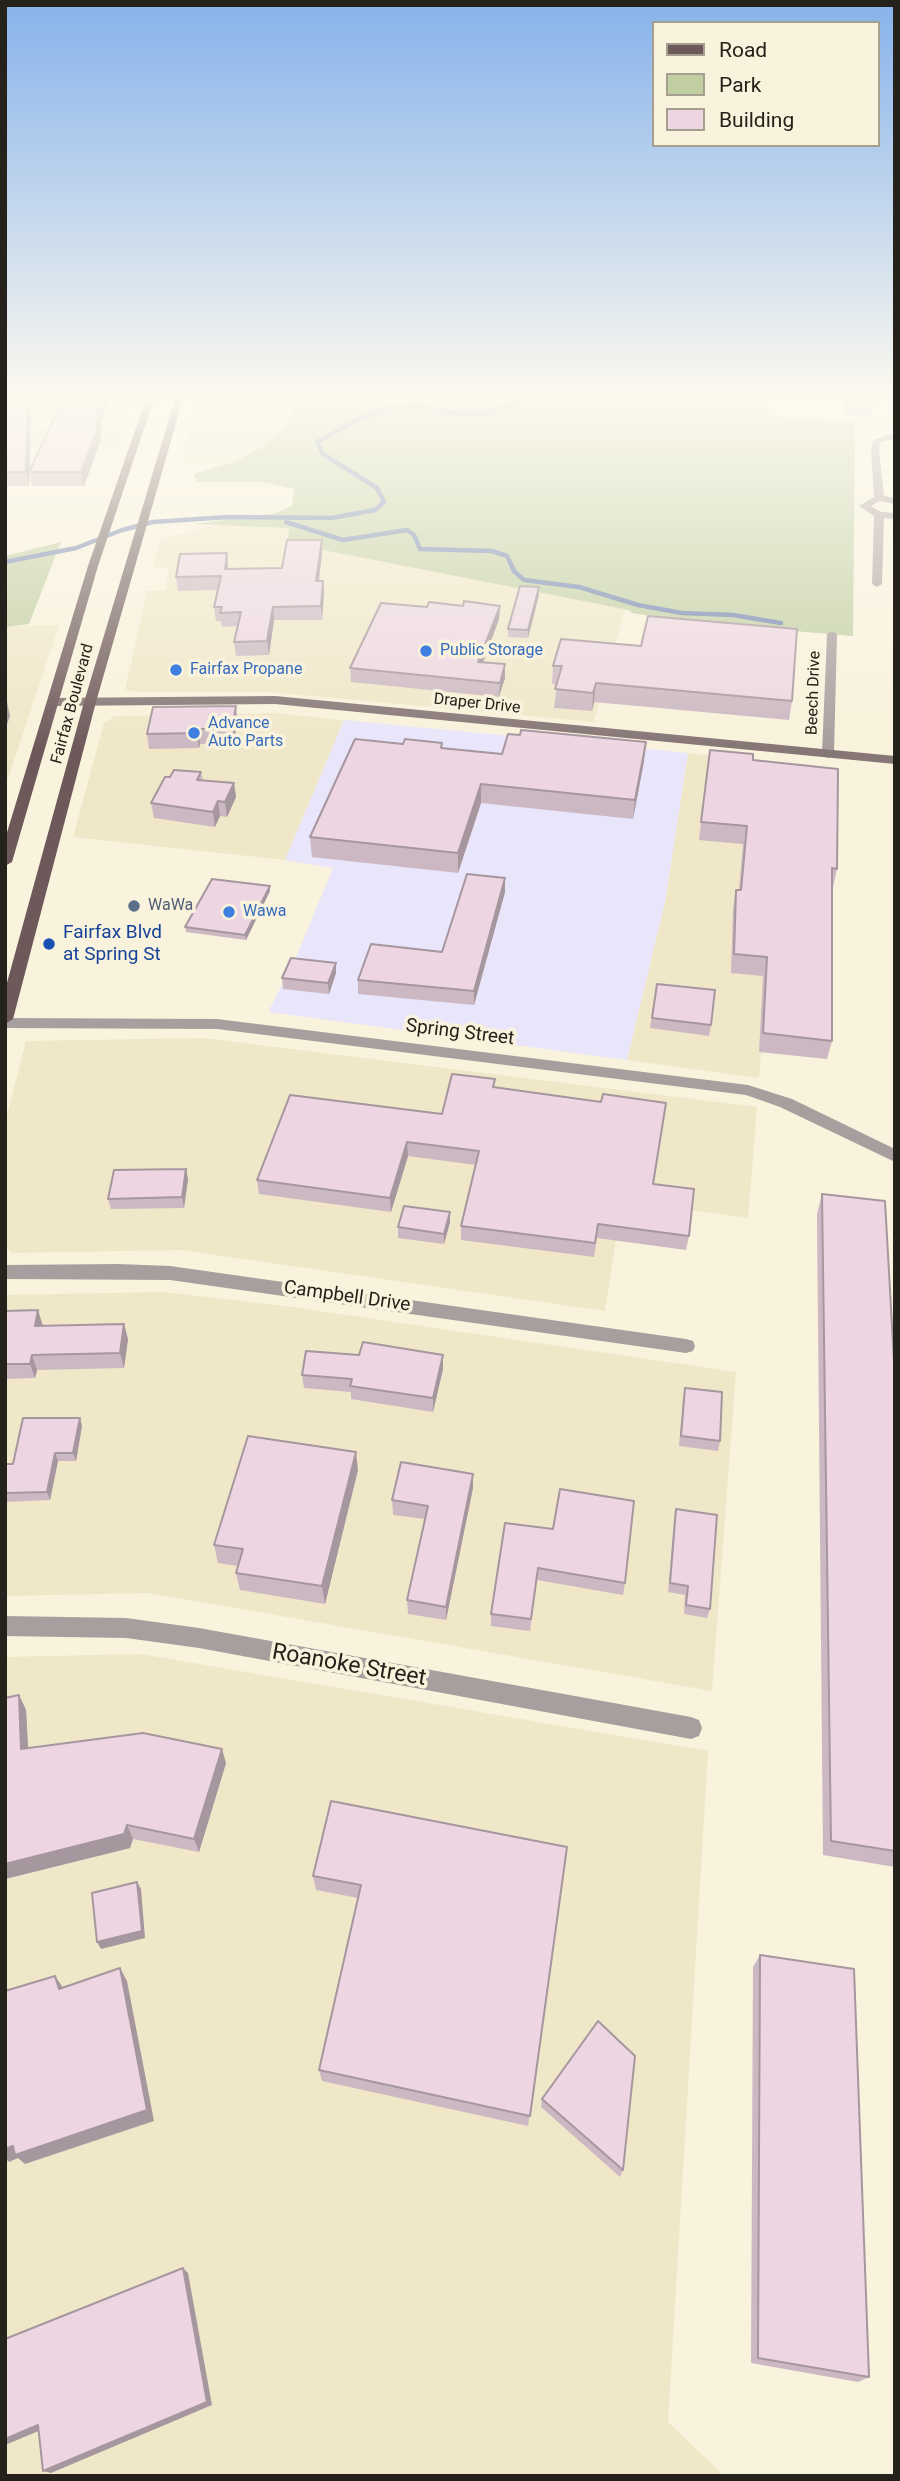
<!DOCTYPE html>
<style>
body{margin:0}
#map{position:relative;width:900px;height:2481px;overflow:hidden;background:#f9f2dc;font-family:Roboto,sans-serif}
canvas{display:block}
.frame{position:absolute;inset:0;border:7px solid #24221a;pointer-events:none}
.legend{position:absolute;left:652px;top:21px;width:228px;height:126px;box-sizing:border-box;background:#f9f2dc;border:2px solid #a49f8e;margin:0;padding:9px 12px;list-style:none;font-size:21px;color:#24221a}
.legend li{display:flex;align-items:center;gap:14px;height:35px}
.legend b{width:35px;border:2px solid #a49f8e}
</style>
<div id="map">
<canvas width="900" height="2481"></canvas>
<div class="frame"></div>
<ul class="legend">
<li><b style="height:9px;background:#6d595a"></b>Road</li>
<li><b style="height:19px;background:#c0cea2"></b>Park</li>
<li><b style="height:19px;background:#edd6e2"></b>Building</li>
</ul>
</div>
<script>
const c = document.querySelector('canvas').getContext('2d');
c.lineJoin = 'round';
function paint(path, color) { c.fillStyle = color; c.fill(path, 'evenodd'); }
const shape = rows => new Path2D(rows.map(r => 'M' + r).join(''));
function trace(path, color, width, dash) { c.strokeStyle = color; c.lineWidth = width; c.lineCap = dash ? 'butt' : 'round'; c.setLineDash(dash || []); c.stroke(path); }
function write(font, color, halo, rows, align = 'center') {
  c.font = font + ' Roboto,sans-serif'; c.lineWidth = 7; c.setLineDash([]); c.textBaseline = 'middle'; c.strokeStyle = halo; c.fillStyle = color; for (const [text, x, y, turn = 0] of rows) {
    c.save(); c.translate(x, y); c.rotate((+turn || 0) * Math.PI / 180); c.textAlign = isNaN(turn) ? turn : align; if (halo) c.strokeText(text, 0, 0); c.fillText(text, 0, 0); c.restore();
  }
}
const built = shape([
 [5,399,134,399,126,423,5,424],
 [197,399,307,399,298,462,181,463],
 [126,425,118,446,5,447,5,426],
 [214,525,289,526,287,543,625,609,594,722,269,692,136,692,125,690,147,591,165,590,169,568,152,568,160,540],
 [59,625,59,626,5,787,5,626],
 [274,713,344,720,285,860,73,837,104,723,115,716],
 [688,753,754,760,739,909,773,914,759,1078,627,1060,665,902],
 [203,1038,757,1107,748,1218,622,1201,605,1311,180,1250,12,1253,5,1247,5,1123,26,1041],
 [164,1292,292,1307,736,1372,712,1691,149,1593,5,1596,5,1295],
 [141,1654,708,1751,668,2422,724,2476,5,2476,5,1657]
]);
const industrial = shape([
 [344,720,688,753,665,902,627,1060,268,1012,295,960,333,868,285,860]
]);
const green = shape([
 [297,399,759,399,759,402,767,404,770,415,855,423,853,636,699,623,632,613,629,610,287,543,289,528,194,524,276,513,292,506,294,489,262,482,197,482,194,474,234,462,259,449,284,429],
 [61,542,29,624,5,627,5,556]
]);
const stream = shape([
 [286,522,343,540,407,530,414,535,420,549,492,551,507,556,514,571,524,580,579,587,638,605,682,613,733,615,781,623],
 [5,562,76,548,122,530,153,522,228,517,331,518,375,510,384,502,377,488,323,454,317,442,359,419,388,409,416,406,455,413,485,413,528,399]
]);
const street = shape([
 [895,433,895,439,881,442,879,450,884,496,895,498,895,504,880,501,871,506,881,512,895,513,895,519,884,518,882,584,877,587,872,584,874,516,859,506,874,497,871,450,873,440,895,433],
 [832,631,837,634,834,754,828,758,822,754,827,634,832,631],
 [5,1018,217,1019,748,1085,792,1099,895,1149,895,1162,780,1107,746,1095,217,1029,5,1028,5,1018],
 [118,1264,170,1266,686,1339,693,1341,695,1346,693,1351,686,1353,170,1280,5,1279,5,1265,118,1264],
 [5,1616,126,1618,199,1628,691,1717,699,1720,702,1728,699,1736,691,1739,199,1648,126,1638,5,1636,5,1616]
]);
const secondary = shape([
 [275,696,895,756,895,764,275,704,55,706,49,702,55,698,275,696]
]);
const primary = shape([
 [146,399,154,399,98,566,12,862,5,866,5,839,88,566,146,399],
 [175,399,183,399,96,702,13,1019,5,1024,5,990,84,702,175,399]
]);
const wall = shape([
 [63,399,110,399,102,420,102,426,100,432,101,439,84,486,32,486,29,473,29,486,5,486,5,404,28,402,31,416,29,472],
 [845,399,872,399,870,417,845,415],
 [227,553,228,569,282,568,322,554,319,581,323,581,324,594,322,620,274,620,269,655,236,656,234,642,238,626,222,627,221,621,216,621,214,607,218,590,178,591,176,577],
 [539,595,528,638,508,637,508,629],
 [500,606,499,619,483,663,505,678,499,697,351,682,350,668,427,607],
 [561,639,792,701,789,720,594,702,592,711,554,708,557,684,552,684,553,666],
 [236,706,237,721,234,743,200,744,199,748,149,749,147,734],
 [403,744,502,754,644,761,633,819,481,803,458,873,312,857,310,837],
 [710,750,753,760,837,869,833,887,832,887,832,1041,827,1059,759,1052,763,976,731,973,733,908,736,890,739,890,743,844,699,840],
 [201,772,203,780,234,783,236,797,227,817,220,816,215,827,154,818,151,803,170,777],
 [505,878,505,892,474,1005,358,994,358,980,442,952],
 [270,886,270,891,246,940,186,932,185,927],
 [336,973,329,994,283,989,282,978],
 [657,984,711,1025,709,1036,650,1028],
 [495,1079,494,1087,653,1184,689,1236,686,1250,597,1238,594,1257,461,1240,461,1226,476,1165,408,1156,391,1212,259,1194,257,1180,442,1114],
 [186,1169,188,1179,184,1208,111,1209,108,1199],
 [822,1194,895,1379,895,1867,823,1855,817,1214],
 [450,1222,444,1244,398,1238,398,1227],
 [5,1311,43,1326,128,1339,124,1368,37,1370,35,1378,5,1379],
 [443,1369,433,1412,351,1399,351,1392,304,1388,302,1375],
 [685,1388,720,1441,718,1451,679,1446,683,1398],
 [82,1426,76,1461,58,1461,50,1500,5,1502,5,1464,13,1464],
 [358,1470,325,1604,240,1590,236,1573,238,1566,218,1563,214,1545],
 [473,1488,446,1620,408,1614,407,1600,425,1519,393,1515,392,1500],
 [676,1509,710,1609,707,1618,684,1614,685,1595,668,1592,674,1519],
 [505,1523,625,1583,623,1595,537,1580,530,1631,491,1626,491,1614],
 [19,1695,26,1710,28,1748,226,1763,199,1852,133,1839,130,1848,5,1879],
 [567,1847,528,2126,322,2081,319,2070,358,1898,316,1890,313,1876],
 [760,1955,869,2377,858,2382,751,2363,753,1967],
 [542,2099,623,2170,620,2177,541,2107]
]);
const shadedWall = shape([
 [103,399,110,399,102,420,102,426,100,432,101,439,84,486,81,472,95,426,97,413],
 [28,402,31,416,29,486,26,472],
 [322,540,322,554,317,594,316,581],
 [227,553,228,567,226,583,225,569],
 [323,581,324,594,322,620,321,606],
 [539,587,539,595,528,638,528,630],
 [500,606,499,619,478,676,478,662],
 [273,607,274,620,269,655,267,641],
 [505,664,505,678,499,697,500,683],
 [596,683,594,702,592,711,593,693],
 [6,697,10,716,5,730],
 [236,706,237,721,234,743,232,729],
 [198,729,200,744,199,748,197,733],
 [646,742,644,761,633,819,635,800],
 [234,783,236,797,227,817,225,802],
 [481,784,481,803,458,873,458,853],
 [218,801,220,816,215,827,213,812],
 [505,878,505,892,474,1005,474,991],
 [270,886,270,891,246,940,245,935],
 [336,963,336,973,329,994,328,983],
 [407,1142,408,1156,391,1212,390,1198],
 [186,1169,188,1179,184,1208,182,1197],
 [450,1212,450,1222,444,1244,444,1234],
 [38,1310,43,1326,35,1326],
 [124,1324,128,1339,124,1368,120,1353],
 [32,1355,37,1370,35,1378,30,1364],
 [443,1355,443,1369,433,1412,433,1398],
 [80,1418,82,1426,76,1461,73,1453],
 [356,1452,358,1470,325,1604,322,1586],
 [55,1453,58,1461,50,1500,47,1492],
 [473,1474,473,1488,446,1620,446,1607],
 [19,1695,26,1710,29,1764,21,1749],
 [222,1749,226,1763,199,1852,194,1839],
 [127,1825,133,1839,130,1848,5,1879,5,1864],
 [137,1882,141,1889,145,1938,101,1949,97,1942],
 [120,1968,127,1981,154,2121,25,2164,18,2158,9,2162,5,2158,5,2149],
 [55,1976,64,1989,59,1989],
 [183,2268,188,2273,212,2405,51,2473,43,2471],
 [38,2425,46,2428,5,2445,5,2439]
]);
const building = shape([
 [63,399,103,399,97,413,100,413,95,426,99,426,81,472,29,472,63,399],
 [847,399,872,399,872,410,847,408,847,399],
 [28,402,26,472,5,472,5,404,28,402],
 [287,540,322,540,316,581,323,581,321,606,273,607,267,641,234,642,241,612,220,613,222,607,214,607,221,576,176,577,180,554,227,553,225,569,282,568,287,540],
 [520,586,539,587,528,630,508,629,520,586],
 [464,601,500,606,478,662,505,664,500,683,350,668,381,603,427,607,429,602,463,606,464,601],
 [648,616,797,629,792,701,596,683,593,693,555,689,562,666,553,666,561,639,641,646,648,616],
 [236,706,232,729,198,729,197,733,147,734,153,707,236,706],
 [521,730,646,742,635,800,481,784,458,853,310,837,355,739,403,744,405,739,442,743,441,748,502,754,508,734,520,735,521,730],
 [710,750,753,754,753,760,838,769,837,869,832,868,832,1041,763,1033,767,957,734,954,736,890,741,890,747,826,701,822,710,750],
 [174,770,201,772,197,780,234,783,225,802,218,801,213,812,151,803,165,777,170,777,174,770],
 [467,874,505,878,474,991,358,980,371,944,442,952,467,874],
 [212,879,270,886,245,935,185,927,212,879],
 [291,958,336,963,328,983,282,978,291,958],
 [657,984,715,990,711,1025,652,1018,657,984],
 [452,1074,495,1079,493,1087,601,1102,603,1094,666,1103,653,1184,694,1189,689,1236,598,1224,595,1243,461,1226,479,1151,407,1142,390,1198,257,1180,290,1095,442,1114,452,1074],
 [186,1169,182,1197,108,1199,114,1170,186,1169],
 [822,1194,885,1201,895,1379,895,1851,831,1841,822,1194],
 [404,1206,450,1212,444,1234,398,1227,404,1206],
 [38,1310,35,1326,124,1324,120,1353,32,1355,30,1364,5,1364,5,1311,38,1310],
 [363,1342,443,1355,433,1398,350,1386,352,1379,302,1375,306,1351,359,1355,363,1342],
 [685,1388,722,1392,720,1441,681,1436,685,1388],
 [23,1418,80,1418,73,1453,55,1453,47,1492,5,1493,5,1464,13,1464,23,1418],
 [248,1436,356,1452,322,1586,236,1573,243,1549,214,1545,248,1436],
 [401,1462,473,1474,446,1607,407,1600,428,1506,392,1500,401,1462],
 [560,1489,634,1501,625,1583,538,1568,531,1619,491,1614,505,1523,553,1529,560,1489],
 [676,1509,717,1515,710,1609,686,1605,688,1586,670,1583,676,1509],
 [19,1695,21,1749,143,1733,222,1749,194,1839,127,1825,124,1834,5,1864,5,1698,19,1695],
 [331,1801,567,1847,530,2116,319,2070,361,1885,313,1876,331,1801],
 [137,1882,142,1931,97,1942,92,1893,137,1882],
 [760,1955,854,1969,869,2377,758,2358,760,1955],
 [120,1968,147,2110,15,2155,13,2146,5,2149,5,1991,55,1976,59,1989,120,1968],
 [598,2021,635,2056,623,2170,542,2099,598,2021],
 [183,2268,207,2402,43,2471,38,2425,5,2439,5,2339,183,2268]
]);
const markers = [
 [426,651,7,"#3f7fe0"],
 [176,670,7,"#3f7fe0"],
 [194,733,7,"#3f7fe0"],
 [134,906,7,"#5c6f8a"],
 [229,912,7,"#3f7fe0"],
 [49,944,7,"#1a4fb4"]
];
const farShopnames = [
 ["Public Storage",440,651],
 ["Fairfax Propane",190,670],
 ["Advance",208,724],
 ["Auto Parts",208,742],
 ["Wawa",243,912]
];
const farStreetnames = [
 ["Beech Drive",814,693,-88],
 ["Fairfax Boulevard",73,704,-75],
 ["Draper Drive",477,704,6]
];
const farServicenames = [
 ["WaWa",148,906]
];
const transitNames = [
 ["Fairfax Blvd",63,933],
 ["at Spring St",63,955]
];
const streetNames = [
 ["Spring Street",460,1033,7],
 ["Campbell Drive",347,1297,8]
];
const nearStreetnames = [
 ["Roanoke Street",349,1666,10]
];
paint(built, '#f0e7c9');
paint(industrial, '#e9e5fb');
paint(green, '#c0cea2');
trace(stream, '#7285af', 4.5);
paint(street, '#a99e9e');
paint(secondary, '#867676');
paint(primary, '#6d595a');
paint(wall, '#ccb8c2');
paint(shadedWall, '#a6969e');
paint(building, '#edd6e2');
trace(building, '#a6969e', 2);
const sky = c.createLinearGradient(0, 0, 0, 747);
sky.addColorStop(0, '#86b2eb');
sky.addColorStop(0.53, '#fcf9ef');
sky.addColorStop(1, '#fcf9ef00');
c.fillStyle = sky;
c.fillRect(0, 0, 900, 747);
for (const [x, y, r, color] of markers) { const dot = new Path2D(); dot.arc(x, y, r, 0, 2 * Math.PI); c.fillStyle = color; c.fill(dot); trace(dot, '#f9f2dc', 2.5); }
write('16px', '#366cbe', '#f9f2dc', farShopnames, 'left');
write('16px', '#24221a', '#f9f2dc', farStreetnames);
write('16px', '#4e5e75', '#f9f2dc', farServicenames, 'left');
write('19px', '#164399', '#f9f2dc', transitNames, 'left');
write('19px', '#24221a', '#f9f2dc', streetNames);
write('23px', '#24221a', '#f9f2dc', nearStreetnames);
</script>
